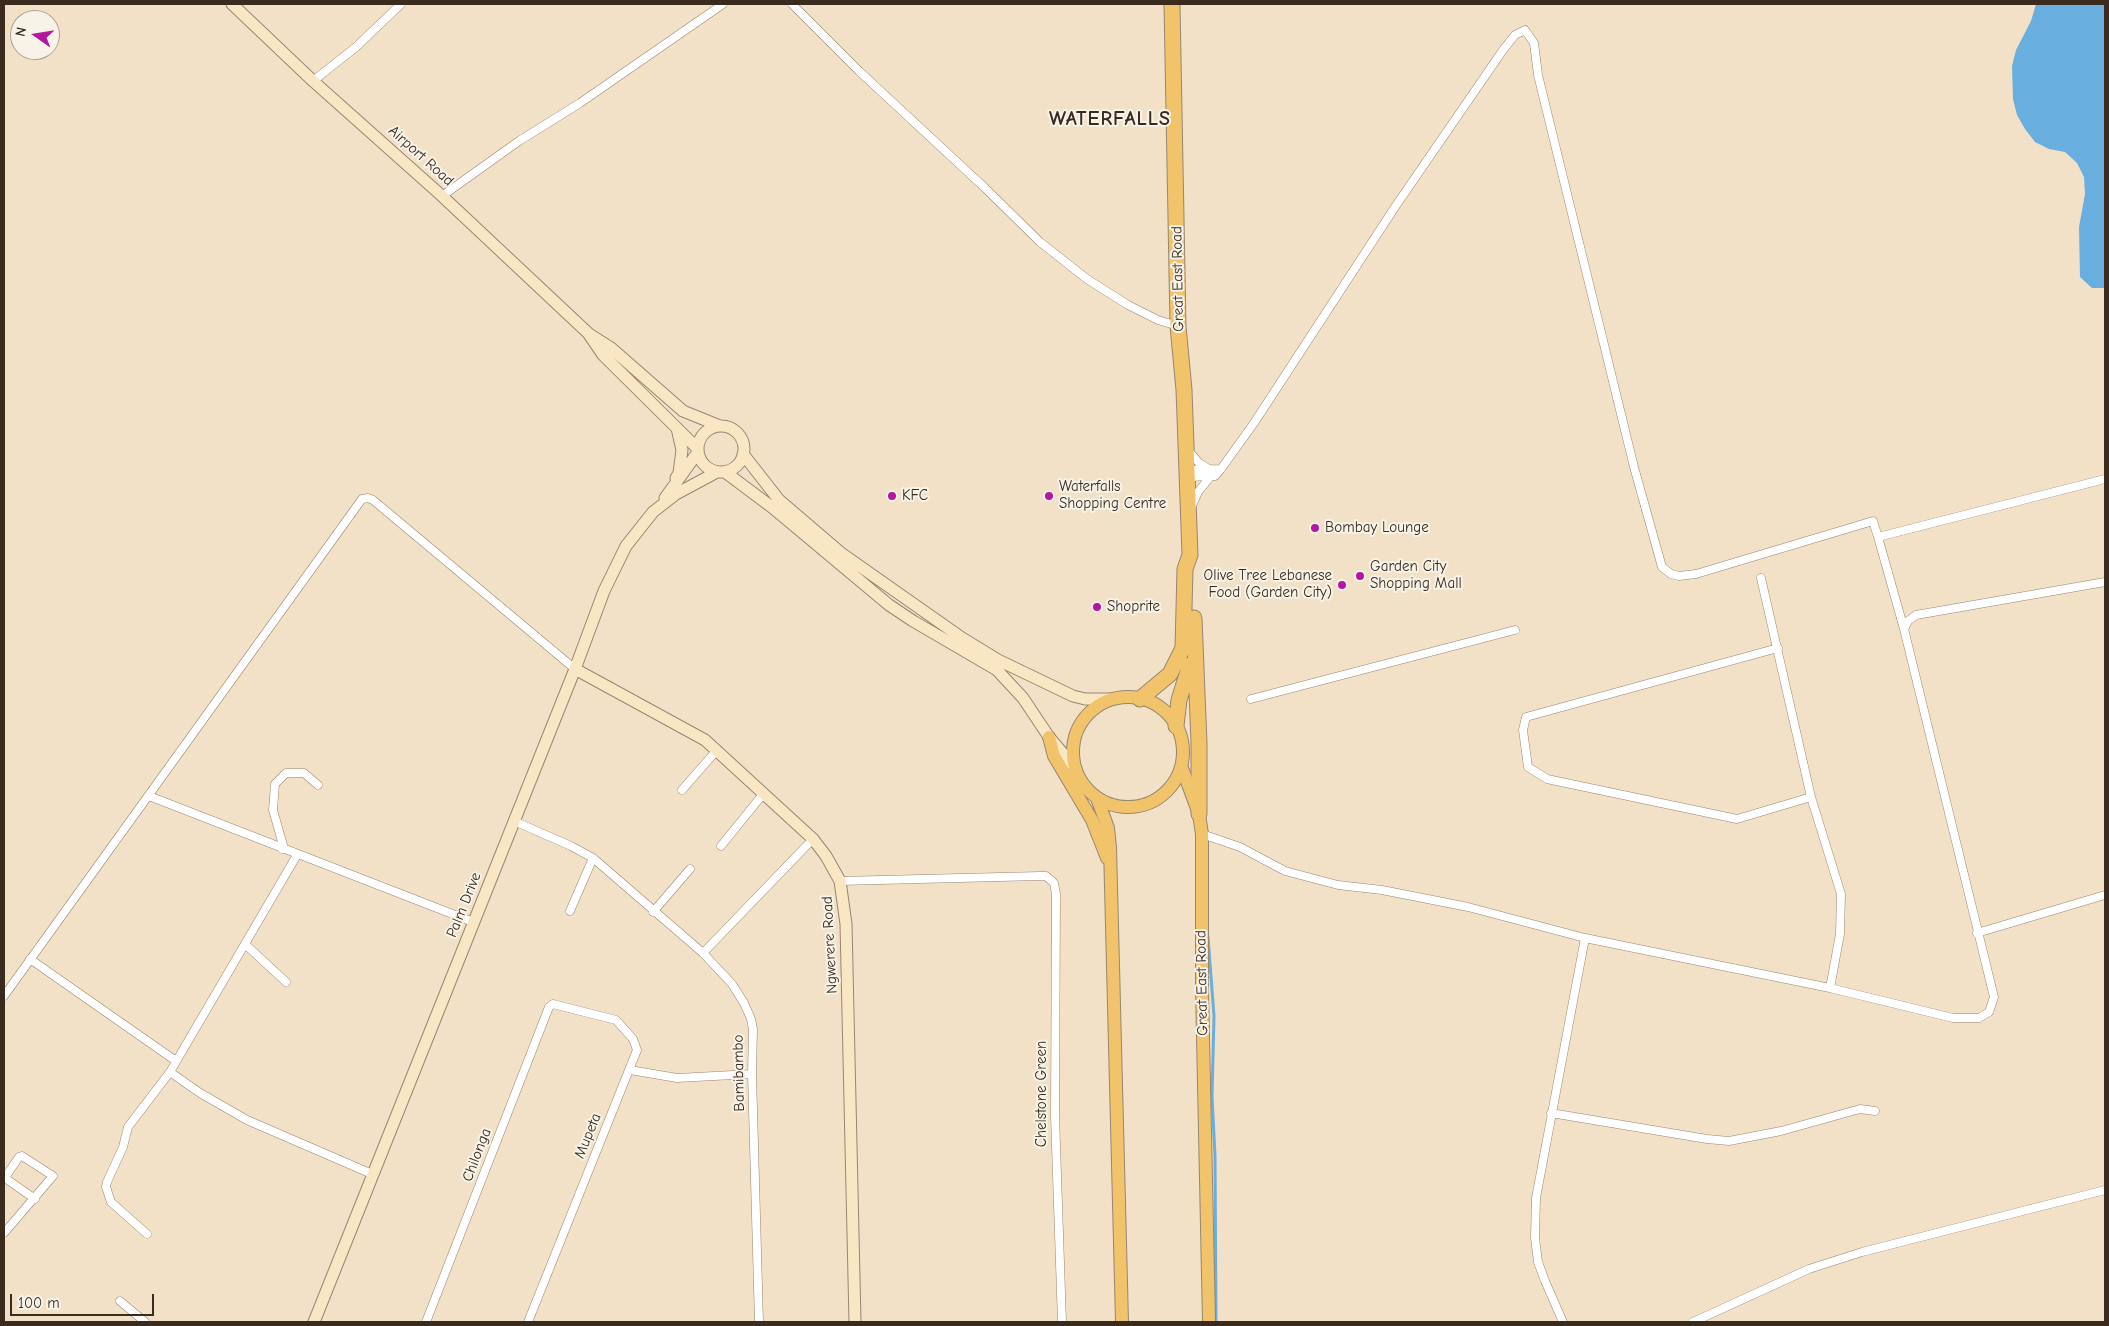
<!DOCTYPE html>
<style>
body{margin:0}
#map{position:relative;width:2109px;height:1326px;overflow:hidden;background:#f3e1c7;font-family:"Comic Neue",sans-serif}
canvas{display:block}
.frame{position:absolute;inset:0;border:5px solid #3b2a1e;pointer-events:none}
.north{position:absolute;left:10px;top:10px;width:50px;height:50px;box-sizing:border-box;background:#f7f3e8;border:1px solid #aca397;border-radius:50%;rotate:283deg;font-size:14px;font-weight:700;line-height:20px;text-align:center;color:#3b2a1e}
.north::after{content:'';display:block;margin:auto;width:18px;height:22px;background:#b5179e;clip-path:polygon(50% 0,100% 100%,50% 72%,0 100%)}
.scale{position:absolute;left:10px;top:1294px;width:144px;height:22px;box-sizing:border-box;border:2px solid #3b2a1e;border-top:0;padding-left:6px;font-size:15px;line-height:18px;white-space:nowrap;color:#3b2a1e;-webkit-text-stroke:4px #f7f3e8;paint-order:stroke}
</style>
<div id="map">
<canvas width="2109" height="1326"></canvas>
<div class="frame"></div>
<div class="north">N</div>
<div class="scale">100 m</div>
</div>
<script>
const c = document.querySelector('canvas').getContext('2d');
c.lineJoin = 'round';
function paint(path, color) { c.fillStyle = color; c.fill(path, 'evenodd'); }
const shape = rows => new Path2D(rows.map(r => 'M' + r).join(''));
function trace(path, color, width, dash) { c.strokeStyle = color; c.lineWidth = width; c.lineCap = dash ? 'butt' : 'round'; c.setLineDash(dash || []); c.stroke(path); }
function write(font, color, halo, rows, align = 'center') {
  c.font = font + ' "Comic Neue",sans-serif'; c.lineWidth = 4; c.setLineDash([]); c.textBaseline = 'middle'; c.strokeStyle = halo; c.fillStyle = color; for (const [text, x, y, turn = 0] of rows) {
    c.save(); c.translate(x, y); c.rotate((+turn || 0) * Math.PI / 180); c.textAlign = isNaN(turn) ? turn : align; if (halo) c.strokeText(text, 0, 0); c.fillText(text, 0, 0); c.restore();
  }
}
const water = shape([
 [2036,4,2105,4,2105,288,2092,288,2080,277,2079,227,2085,194,2084,177,2077,163,2065,152,2049,149,2035,142,2025,129,2017,115,2013,99,2012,66,2016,50,2031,21]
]);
const stream = shape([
 [1208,937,1214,1016,1212,1096,1215,1156,1216,1322]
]);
const street = shape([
 [792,4,859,71,985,188,1040,242,1087,279,1128,305,1158,320,1178,326],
 [313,81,356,47,401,4],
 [442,196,519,141,580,103,723,4],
 [1188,450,1199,463,1209,469],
 [1187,470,1221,469],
 [1187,477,1215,476,1221,469,1254,423,1395,207,1503,50,1515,35,1525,30,1534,43,1538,75,1634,467,1662,567,1671,574,1679,576,1696,574,1873,521,1878,537],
 [1192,506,1198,492,1211,476],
 [1761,578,1811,797,1841,894,1840,934,1830,988],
 [1904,629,1908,621,1916,615,2105,582],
 [1778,648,1526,717,1523,730,1528,767,1547,779,1737,819,1811,797],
 [1251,699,1515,630],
 [682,790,717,750],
 [149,796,473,922],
 [514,821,571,846,593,858,703,953,732,984,744,1003,751,1019,753,1029,752,1074,759,1322],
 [1202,834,1240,847,1285,871,1338,885,1382,890,1468,907,1585,938,1830,988,1953,1018,1979,1018,1989,1012,1994,997,1904,629,1878,537,2105,479],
 [721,846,764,793],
 [282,849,283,845,273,810,275,784,286,773,304,773,318,785],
 [840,881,1040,876,1046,876,1054,883,1056,894,1055,1116,1062,1322],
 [570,911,593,858],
 [653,912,690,869],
 [1977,933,2105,895],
 [245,944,286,982],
 [703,953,813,839],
 [30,959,176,1061],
 [4,996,362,499,368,498,373,500,575,669],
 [630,1070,677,1078,752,1074],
 [170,1072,200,1093,247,1120,372,1174],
 [1551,1113,1707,1139,1729,1141,1781,1131,1860,1109,1875,1111],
 [5,1178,35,1199],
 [4,1179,19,1157,22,1156,53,1176,4,1233],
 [147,1234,111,1202,106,1187,107,1182,123,1147,128,1127,170,1072,297,855],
 [120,1301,145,1322],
 [426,1322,549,1007,553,1004,616,1020,633,1039,637,1050,528,1322],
 [1563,1322,1545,1281,1538,1262,1535,1238,1536,1198,1585,938],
 [1693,1322,1809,1269,1862,1252,2105,1190]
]);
const secondary = shape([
 [232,4,313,81,442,196,588,333,603,355,698,449],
 [589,334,611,348,683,411,720,426],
 '698 449a23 23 0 1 1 46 0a23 23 0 1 1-46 0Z',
 [743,454,779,500,841,553,962,638,998,660,1073,696,1085,699,1112,699],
 [725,472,773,508,889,605,913,621,997,670,1023,698,1049,737,1076,769],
 [676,478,679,473,682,450,677,428],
 [665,498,698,452],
 [575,669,705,740,813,839,826,856,840,881,846,924,855,1322],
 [314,1322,575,669,604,591,626,546,653,512,676,494,717,472]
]);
const primary = shape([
 '1073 752a55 55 0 1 1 110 0a55 55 0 1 1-110 0Z',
 [1049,737,1054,756,1092,820,1107,858],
 [1182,768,1199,814,1202,834,1202,989,1209,1322],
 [1097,798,1108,828,1110,847,1122,1322]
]);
const highway = shape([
 [1194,618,1199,743,1199,814],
 [1140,699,1170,674,1183,648,1185,569,1190,555,1184,390,1178,326,1172,4],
 [1176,726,1179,700,1190,665]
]);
const markers = [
 [892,496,5,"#b5179e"],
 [1049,496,5,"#b5179e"],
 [1315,528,5,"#b5179e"],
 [1360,576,5,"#b5179e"],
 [1342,585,5,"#b5179e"],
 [1097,607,5,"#b5179e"]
];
const streetNames = [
 ["Airport Road",421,156,42],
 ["Great East Road",1178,279,-91],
 ["Palm Drive",464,905,-68],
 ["Ngwerere Road",830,945,-93],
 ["Great East Road",1202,983,-91],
 ["Bamibambo",739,1073,-91],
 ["Chelstone Green",1042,1094,-90],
 ["Mupeta",588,1136,-68],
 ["Chilonga",477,1155,-69]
];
const poiNames = [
 ["Waterfalls",1059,487],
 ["Shopping Centre",1059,504],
 ["KFC",902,496],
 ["Bombay Lounge",1325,528],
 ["Garden City",1370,567],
 ["Shopping Mall",1370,584],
 ["Olive Tree Lebanese",1332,576,"right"],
 ["Food (Garden City)",1332,593,"right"],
 ["Shoprite",1107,607]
];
const districtNames = [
 ["WATERFALLS",1110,119]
];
paint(water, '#68aede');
trace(stream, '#68aede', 3);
trace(street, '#978672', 9);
trace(secondary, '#978672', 13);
trace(primary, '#978672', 14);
trace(highway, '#978672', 17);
trace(street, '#fff', 8);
trace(secondary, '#f9e7c3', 11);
trace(primary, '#f1c36a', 12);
trace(highway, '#f1c36a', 15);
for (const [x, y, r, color] of markers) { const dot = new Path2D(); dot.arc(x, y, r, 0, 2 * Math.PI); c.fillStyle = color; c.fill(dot); trace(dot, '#f7f3e8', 2); }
write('15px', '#3b2a1e', '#f7f3e8', streetNames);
write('15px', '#3b2a1e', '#f7f3e8', poiNames, 'left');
c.letterSpacing = '1px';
write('bold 20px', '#3b2a1e', '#f7f3e8', districtNames);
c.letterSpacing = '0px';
</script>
